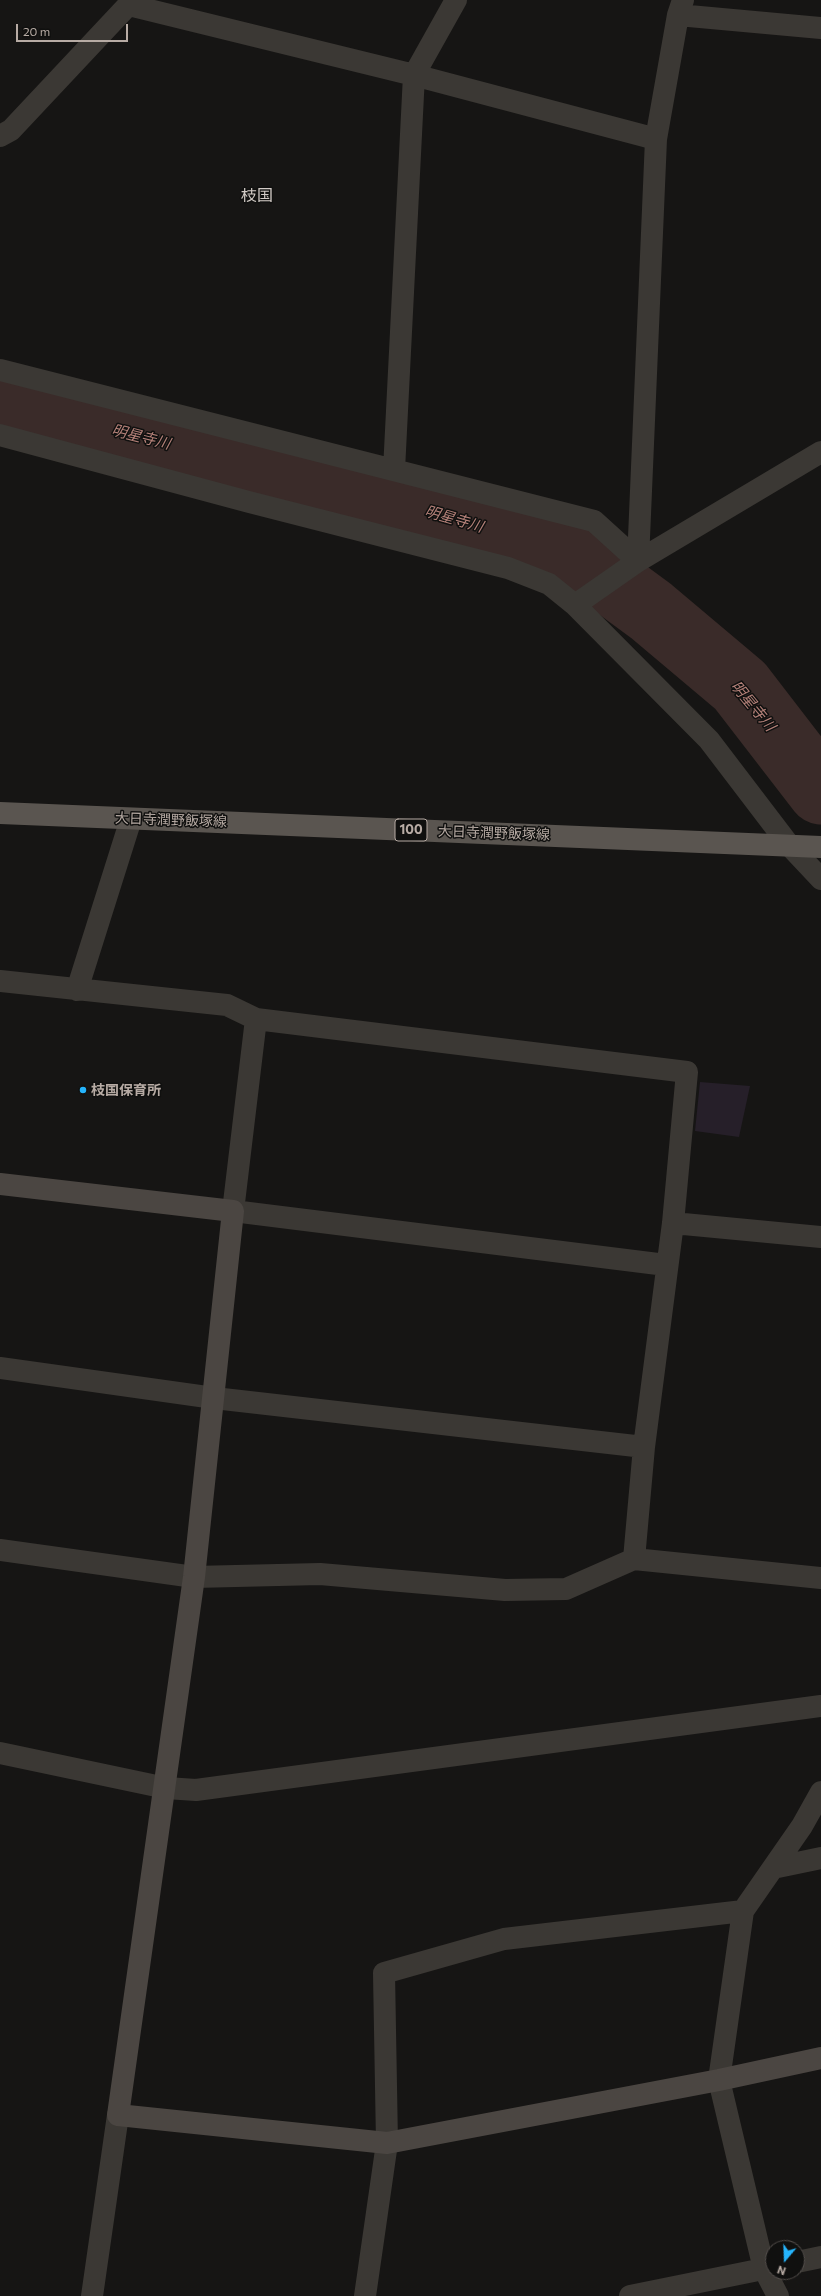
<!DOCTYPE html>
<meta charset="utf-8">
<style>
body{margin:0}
#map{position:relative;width:821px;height:2296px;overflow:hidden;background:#161514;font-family:Commissioner,sans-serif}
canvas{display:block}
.north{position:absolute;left:765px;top:2240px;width:40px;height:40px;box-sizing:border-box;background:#10100f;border:1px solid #534e4b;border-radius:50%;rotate:199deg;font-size:11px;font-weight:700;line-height:16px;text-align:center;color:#b7aba4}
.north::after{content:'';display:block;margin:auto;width:14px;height:18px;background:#25b4fc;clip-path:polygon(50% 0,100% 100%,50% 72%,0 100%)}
.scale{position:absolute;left:16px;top:24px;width:112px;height:18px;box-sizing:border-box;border:2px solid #b7aba4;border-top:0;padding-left:5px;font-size:12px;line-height:14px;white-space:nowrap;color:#b7aba4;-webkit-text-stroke:3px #10100f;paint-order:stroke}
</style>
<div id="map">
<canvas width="821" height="2296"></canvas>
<div class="north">N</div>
<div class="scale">20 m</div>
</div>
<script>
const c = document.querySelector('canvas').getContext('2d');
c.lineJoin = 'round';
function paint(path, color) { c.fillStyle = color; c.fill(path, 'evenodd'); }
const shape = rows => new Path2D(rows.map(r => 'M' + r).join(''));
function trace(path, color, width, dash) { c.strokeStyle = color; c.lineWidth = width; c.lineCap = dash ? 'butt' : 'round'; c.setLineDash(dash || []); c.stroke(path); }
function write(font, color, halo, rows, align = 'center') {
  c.font = font + ' Commissioner,"Noto Sans JP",sans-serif'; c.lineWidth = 3; c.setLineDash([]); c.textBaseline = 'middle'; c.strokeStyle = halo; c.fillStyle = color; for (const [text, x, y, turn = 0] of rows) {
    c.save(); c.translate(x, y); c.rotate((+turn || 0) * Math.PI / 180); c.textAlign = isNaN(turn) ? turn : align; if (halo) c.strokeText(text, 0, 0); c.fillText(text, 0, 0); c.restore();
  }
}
const green = shape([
 [700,1082,750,1086,739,1137,695,1131]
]);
const river = shape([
 [0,403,326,483,560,549,594,569,651,611,740,686,821,791]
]);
const street = shape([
 [129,5,414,75,656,139],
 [678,15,821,28],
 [0,136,11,130,133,0],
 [0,370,594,521,638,561],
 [0,435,249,502,508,568,549,584,575,605,709,740,789,845,821,879],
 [394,470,414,75,456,0],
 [638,561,656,139,678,15,683,0],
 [575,605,638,561,821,452],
 [0,981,227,1005,256,1019,687,1072,673,1223,644,1447,634,1559],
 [77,990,131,819],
 [256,1019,233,1211,666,1265],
 [673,1223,821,1237],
 [0,1368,214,1398,644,1447],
 [0,1550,194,1577,320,1574,505,1590,566,1589,634,1559,821,1578],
 [0,1753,166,1788,196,1790,821,1706],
 [773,1868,821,1858],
 [797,2262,821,2257],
 [92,2296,118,2115],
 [365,2296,387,2143,384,1973,504,1939,743,1911],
 [630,2296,773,2267],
 [778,2296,764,2269,719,2080,743,1911,802,1826,821,1792]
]);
const secondary = shape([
 [0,1184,233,1211,194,1577,118,2115,387,2143,719,2080,821,2058]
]);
const primary = shape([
 [0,813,821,847]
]);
const markers = [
 [83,1090,4,"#25b4fc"]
];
const shields = [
 [411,830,32]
];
const shieldNames = [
 ["100",411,830]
];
const streetNames = [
 ["大日寺潤野飯塚線",171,820,2],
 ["大日寺潤野飯塚線",494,833,2]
];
const poiNames = [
 ["枝国保育所",91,1090]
];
const waterNames = [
 ["明星寺川",141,437,14],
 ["明星寺川",454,519,16],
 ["明星寺川",753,706,50]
];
const quarterNames = [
 ["枝国",257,196]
];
paint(green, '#261f29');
trace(river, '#3a2b29', 67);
trace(street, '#3b3834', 22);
trace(secondary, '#4b4642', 22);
trace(primary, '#5a5550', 22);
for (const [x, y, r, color] of markers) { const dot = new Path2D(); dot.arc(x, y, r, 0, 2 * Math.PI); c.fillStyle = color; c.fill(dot); trace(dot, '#10100f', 1.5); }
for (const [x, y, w] of shields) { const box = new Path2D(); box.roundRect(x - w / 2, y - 11, w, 22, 3); c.fillStyle = '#10100f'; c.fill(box); trace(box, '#b7aba4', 1); }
write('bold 13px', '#b7aba4', null, shieldNames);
write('14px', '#b7aba4', '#10100f', streetNames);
write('bold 14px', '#b7aba4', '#10100f', poiNames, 'left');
write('italic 15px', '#b48179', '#10100f', waterNames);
write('16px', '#d2cbc6', '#10100f', quarterNames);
</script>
